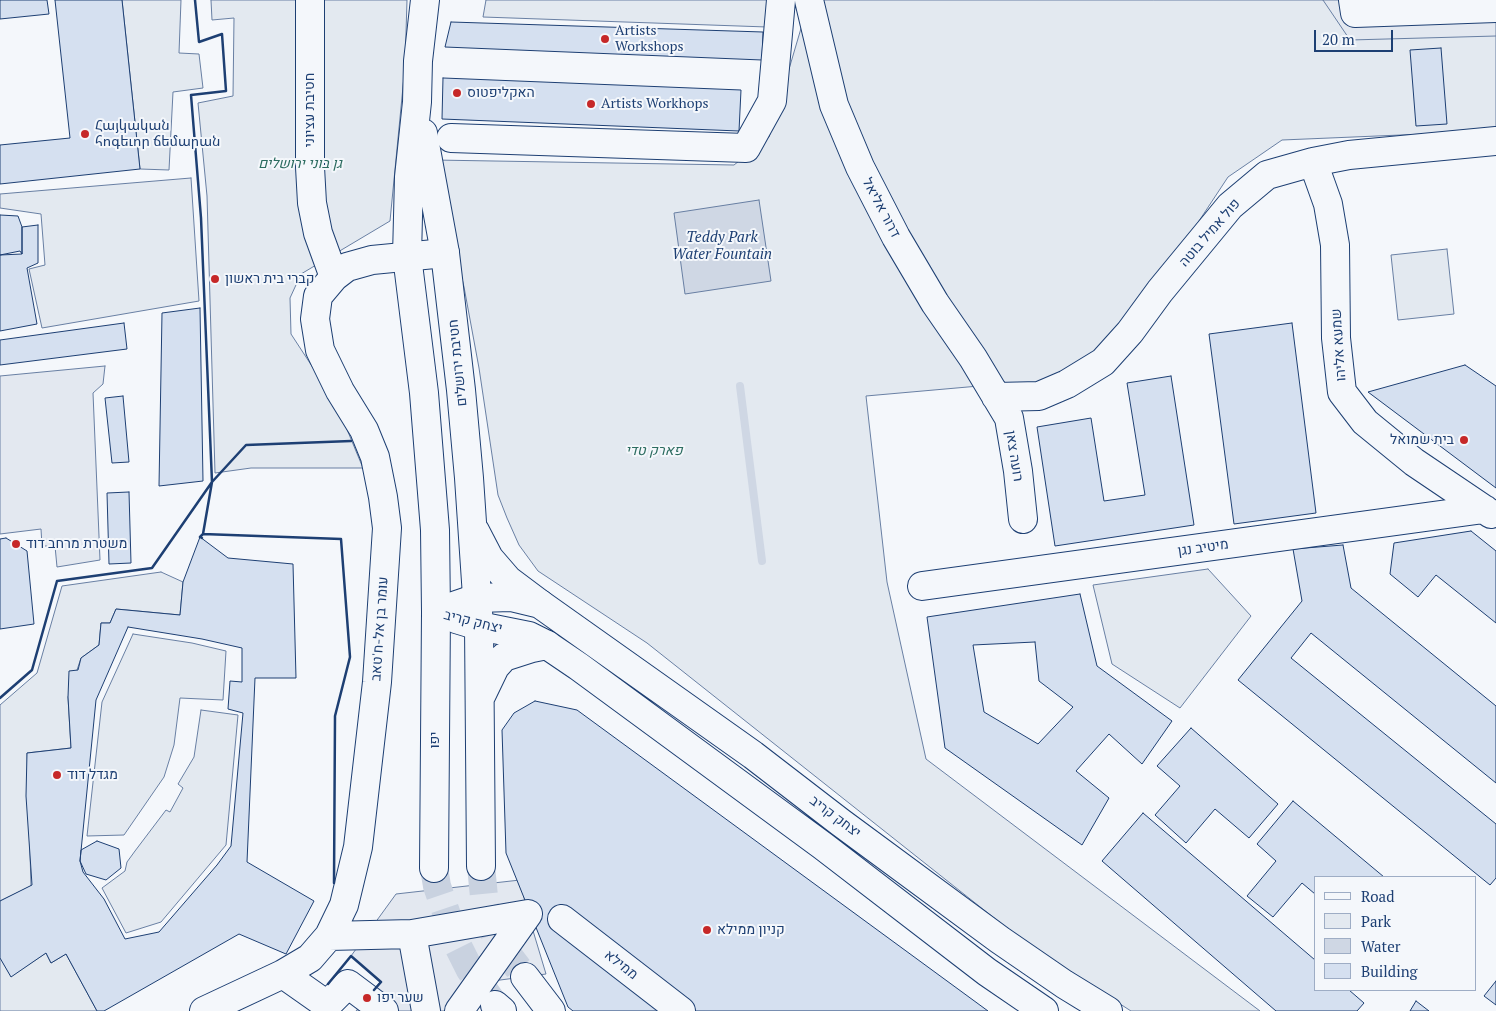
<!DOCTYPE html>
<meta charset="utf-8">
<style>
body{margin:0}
#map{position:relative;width:1496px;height:1011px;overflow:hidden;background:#f4f7fb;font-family:"PT Serif",serif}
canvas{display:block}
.legend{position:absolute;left:1314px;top:876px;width:162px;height:115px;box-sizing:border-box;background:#f4f7fb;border:1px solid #9eadc5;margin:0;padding:6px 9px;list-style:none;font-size:15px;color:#1d3f73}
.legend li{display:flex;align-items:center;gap:10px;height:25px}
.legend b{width:25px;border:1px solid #9eadc5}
.scale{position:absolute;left:1314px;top:30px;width:79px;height:22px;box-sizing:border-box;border:2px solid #1d3f73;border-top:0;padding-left:6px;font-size:15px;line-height:18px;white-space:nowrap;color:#1d3f73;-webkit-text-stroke:4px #f4f7fb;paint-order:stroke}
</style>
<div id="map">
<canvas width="1496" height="1011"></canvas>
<ul class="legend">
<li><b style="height:6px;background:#f4f7fb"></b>Road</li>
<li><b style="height:14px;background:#e3e9f0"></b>Park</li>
<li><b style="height:14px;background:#cfd7e4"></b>Water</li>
<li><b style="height:14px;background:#d5e0f0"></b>Building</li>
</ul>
<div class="scale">20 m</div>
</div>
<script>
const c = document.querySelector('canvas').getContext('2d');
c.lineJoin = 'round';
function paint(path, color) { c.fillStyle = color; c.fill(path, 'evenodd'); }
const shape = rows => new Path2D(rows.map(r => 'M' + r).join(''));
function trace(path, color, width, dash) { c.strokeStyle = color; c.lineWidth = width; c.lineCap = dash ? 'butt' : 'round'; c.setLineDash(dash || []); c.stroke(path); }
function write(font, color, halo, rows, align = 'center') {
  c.font = font + ' "PT Serif","Noto Sans Armenian",Heebo,serif'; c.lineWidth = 4; c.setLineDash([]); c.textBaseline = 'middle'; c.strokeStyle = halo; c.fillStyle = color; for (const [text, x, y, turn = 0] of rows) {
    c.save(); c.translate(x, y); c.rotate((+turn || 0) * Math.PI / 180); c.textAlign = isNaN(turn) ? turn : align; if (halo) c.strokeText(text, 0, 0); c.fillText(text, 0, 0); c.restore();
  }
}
const green = shape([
 [122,0,181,0,179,53,199,54,203,88,173,92,169,170,140,169,122,0],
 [211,0,407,0,405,66,390,221,301,274,290,298,291,334,336,403,363,468,251,468,215,473,207,196,198,103,233,96,234,18,212,20,211,0],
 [486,0,772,0,767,27,483,17,486,0],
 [812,0,1496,0,1496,131,1282,140,1228,177,1129,327,1100,356,1039,387,999,388,854,143,812,0],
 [802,25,851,166,893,260,943,327,979,386,866,396,887,582,926,759,1260,1011,1131,1011,1075,975,1008,929,647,643,538,571,519,545,507,518,498,495,479,368,464,287,434,160,734,165,769,137,802,25],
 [191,178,199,301,42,328,29,269,45,265,41,214,0,208,0,194,191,178],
 [1447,249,1454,314,1398,320,1391,255,1447,249],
 [1208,569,1251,616,1180,708,1112,664,1093,585,1208,569],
 [161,572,183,582,180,615,116,609,110,623,101,623,99,645,81,658,68,697,71,748,27,753,31,886,0,901,0,705,37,673,62,586,161,572],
 [133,634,192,643,226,651,223,700,180,698,174,745,164,777,124,835,87,836,102,702,133,634],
 [201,710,238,715,226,845,161,922,126,933,102,888,125,871,127,862,135,851,166,810,170,812,183,788,178,784,194,757,201,710],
 [46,953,51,963,66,954,97,1011,0,1011,0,957,11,976,46,953]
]);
const parking = shape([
 [1323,0,1496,0,1496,36,1350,40,1323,0],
 [105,366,103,384,93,393,100,560,57,567,55,546,42,546,41,529,0,534,0,376,105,366],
 [520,880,528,914,546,974,485,982,462,1011,356,1011,380,982,351,956,396,894,520,880]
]);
const water = shape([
 [759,200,771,281,685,294,674,213,759,200]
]);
const stream = shape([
 [740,386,762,561]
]);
const building = shape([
 [0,0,47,0,49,14,0,19,0,0],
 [55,0,122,0,140,169,0,184,0,145,70,138,55,0],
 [451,22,763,32,762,60,445,47,451,22],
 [1441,48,1447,124,1416,126,1410,50,1441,48],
 [443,78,741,90,739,131,442,119,443,78],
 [0,215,18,216,22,227,22,254,0,255,0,215],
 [38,225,38,263,27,268,37,324,0,331,0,255,20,251,22,254,22,227,38,225],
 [200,308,203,481,159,486,162,313,200,308],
 [124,323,127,349,0,365,0,340,124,323],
 [1292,323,1316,513,1234,524,1209,334,1292,323],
 [1465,365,1496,386,1496,488,1368,392,1465,365],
 [1171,376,1194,525,1055,546,1037,427,1091,418,1104,501,1145,495,1127,383,1171,376],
 [123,396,129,462,112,463,105,398,123,396],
 [129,492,131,563,109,564,107,493,129,492],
 [1471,531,1496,551,1496,623,1436,575,1418,597,1390,574,1394,543,1471,531],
 [200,537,228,558,293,564,296,678,255,678,247,862,314,901,286,954,239,934,104,1011,97,1011,66,954,51,963,46,953,11,977,0,958,0,901,32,885,26,796,27,753,71,748,68,697,69,671,78,670,81,658,99,645,101,623,110,623,116,609,180,615,183,582,200,537],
 [128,627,202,639,242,648,242,682,230,681,228,709,243,713,231,846,217,865,159,932,125,939,104,899,83,872,80,861,96,700,128,627],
 [6,538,27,551,34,624,0,629,0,539,6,538],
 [1343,545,1351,588,1496,706,1496,783,1311,633,1291,658,1496,824,1496,878,1490,885,1238,680,1302,601,1293,549,1343,545],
 [1080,594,1097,666,1172,721,1142,764,1109,734,1076,771,1109,798,1082,845,945,748,927,617,1080,594],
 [1035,642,1039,681,1073,707,1038,744,984,712,973,645,1035,642],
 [535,701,577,710,988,1011,573,1011,568,1007,506,853,502,730,514,713,535,701],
 [1191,728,1278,804,1249,838,1215,809,1186,843,1155,815,1180,786,1157,766,1191,728],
 [1293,801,1384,877,1315,877,1315,894,1302,883,1273,917,1247,896,1276,861,1257,844,1293,801],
 [1143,813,1315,960,1315,990,1349,990,1364,1003,1357,1011,1276,1011,1102,861,1143,813],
 [97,841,119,849,121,868,106,880,86,874,80,861,81,850,97,841],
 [1496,981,1496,1005,1484,996,1496,981],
 [1416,1001,1429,1011,1410,1011,1416,1001]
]);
const highwayTunnel = shape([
 [481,866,485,907,496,939,525,977],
 [434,868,437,886,457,944,470,970,492,1001]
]);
const minor = shape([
 [310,0,310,167,312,203,318,233,334,277],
 [809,0,834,105,860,167,896,237,935,303,973,358,1009,418,1018,471,1023,519],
 [1353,0,1355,13,1496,8],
 [451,138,746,148,772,101,781,0],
 [1313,162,1328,204,1335,245,1336,338,1342,392,1365,422,1414,462,1491,514],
 [996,397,1039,396,1067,384,1103,362,1130,332,1160,291,1230,206,1267,175,1313,162,1349,155,1496,141],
 [922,586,1484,509],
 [436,612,477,598,511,597,540,604,753,755,840,822,1000,940,1064,984,1108,1011],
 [456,619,479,626,529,636,547,645,578,666,823,846,987,972,1044,1011],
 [562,919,681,1011],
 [412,934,426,1011],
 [329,936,412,934,528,914],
 [283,974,327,1005,348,984,384,1011],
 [204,1011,283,974,310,958,329,936,344,905,358,847,377,682,387,528,383,497,375,457,364,430,340,391,320,350,315,319,318,296,334,277,347,267,372,260,445,253],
 [459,1011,528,914]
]);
const highway = shape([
 [425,0,418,61,417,102,409,177,407,256,424,393,435,530,436,612,434,868],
 [423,133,445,253,461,390,469,478,479,626,481,866],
 [475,531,489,558,508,580,540,604],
 [481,696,495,667,504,657,532,648,547,645],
 [525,977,551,1011],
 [495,1005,502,1011]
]);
const wall = shape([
 [195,0,199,42,222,34,226,91,191,95,201,218,212,482,203,534,200,537,202,538],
 [203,534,341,539,350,657,335,716,334,883],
 [0,698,32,670,57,581,152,568,212,482,246,445,351,441],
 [328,984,351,956,381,982,374,990]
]);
const markers = [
 [605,39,5,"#c62828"],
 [457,93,5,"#c62828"],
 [591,104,5,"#c62828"],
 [85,134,5,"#c62828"],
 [215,279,5,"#c62828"],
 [1464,440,5,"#c62828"],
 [16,544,5,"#c62828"],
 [57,775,5,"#c62828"],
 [707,930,5,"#c62828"],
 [367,998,5,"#c62828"]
];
const poiNames = [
 ["Artists",615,31],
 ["Workshops",615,47],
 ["האקליפטוס",467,93],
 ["Artists Workhops",601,104],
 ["Հայկական",95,126],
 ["հոգեւոր ճեմարան",95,142],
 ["קברי בית ראשון",225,279],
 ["בית שמואל",1454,440,"right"],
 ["משטרת מרחב דוד",26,544],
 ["מגדל דוד",67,775],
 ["קניון ממילא",717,930],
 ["שער יפו",377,998]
];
const streetNames = [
 ["חטיבת עציוני",310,110,-90],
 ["דרור אליאל",881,208,62],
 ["פול אמיל בוטה",1210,233,-49],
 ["שמעא אליהו",1339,345,-94],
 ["חטיבת ירושלים",458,363,-96],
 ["רועה צאן",1014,456,81],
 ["מיטיב נגן",1203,548,-8],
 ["יצחק קריב",473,622,14],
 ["עומר בן אל-ח'טאב",380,629,-86],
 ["יפו",435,740,-90],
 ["יצחק קריב",835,817,37],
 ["ממילא",621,965,38]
];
const parkNames = [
 ["גן בוני ירושלים",300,164],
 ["פארק טדי",654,451]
];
const waterNames = [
 ["Teddy Park",722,238],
 ["Water Fountain",722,255]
];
paint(green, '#e3e9f0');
trace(green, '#687fa3', 1);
paint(parking, '#e3e8f0');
trace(parking, '#687fa3', 1);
paint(water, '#cfd7e4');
trace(water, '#687fa3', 1);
trace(stream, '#cfd7e4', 8);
paint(building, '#d5e0f0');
trace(building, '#1d3f73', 1);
trace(highwayTunnel, '#c9d2e0', 28, [28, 14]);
trace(minor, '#1d3f73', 30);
trace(highway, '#1d3f73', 30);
trace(minor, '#f4f7fb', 28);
trace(highway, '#f4f7fb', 28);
trace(wall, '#1d3f73', 2.5);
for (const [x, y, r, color] of markers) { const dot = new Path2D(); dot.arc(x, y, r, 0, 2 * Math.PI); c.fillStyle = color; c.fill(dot); trace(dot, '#f4f7fb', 2); }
write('14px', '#1d3f73', '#f4f7fb', poiNames, 'left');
write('14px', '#1d3f73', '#f4f7fb', streetNames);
write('italic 14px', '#2c6c60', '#f4f7fb', parkNames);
write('italic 15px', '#1d3f73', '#f4f7fb', waterNames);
</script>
